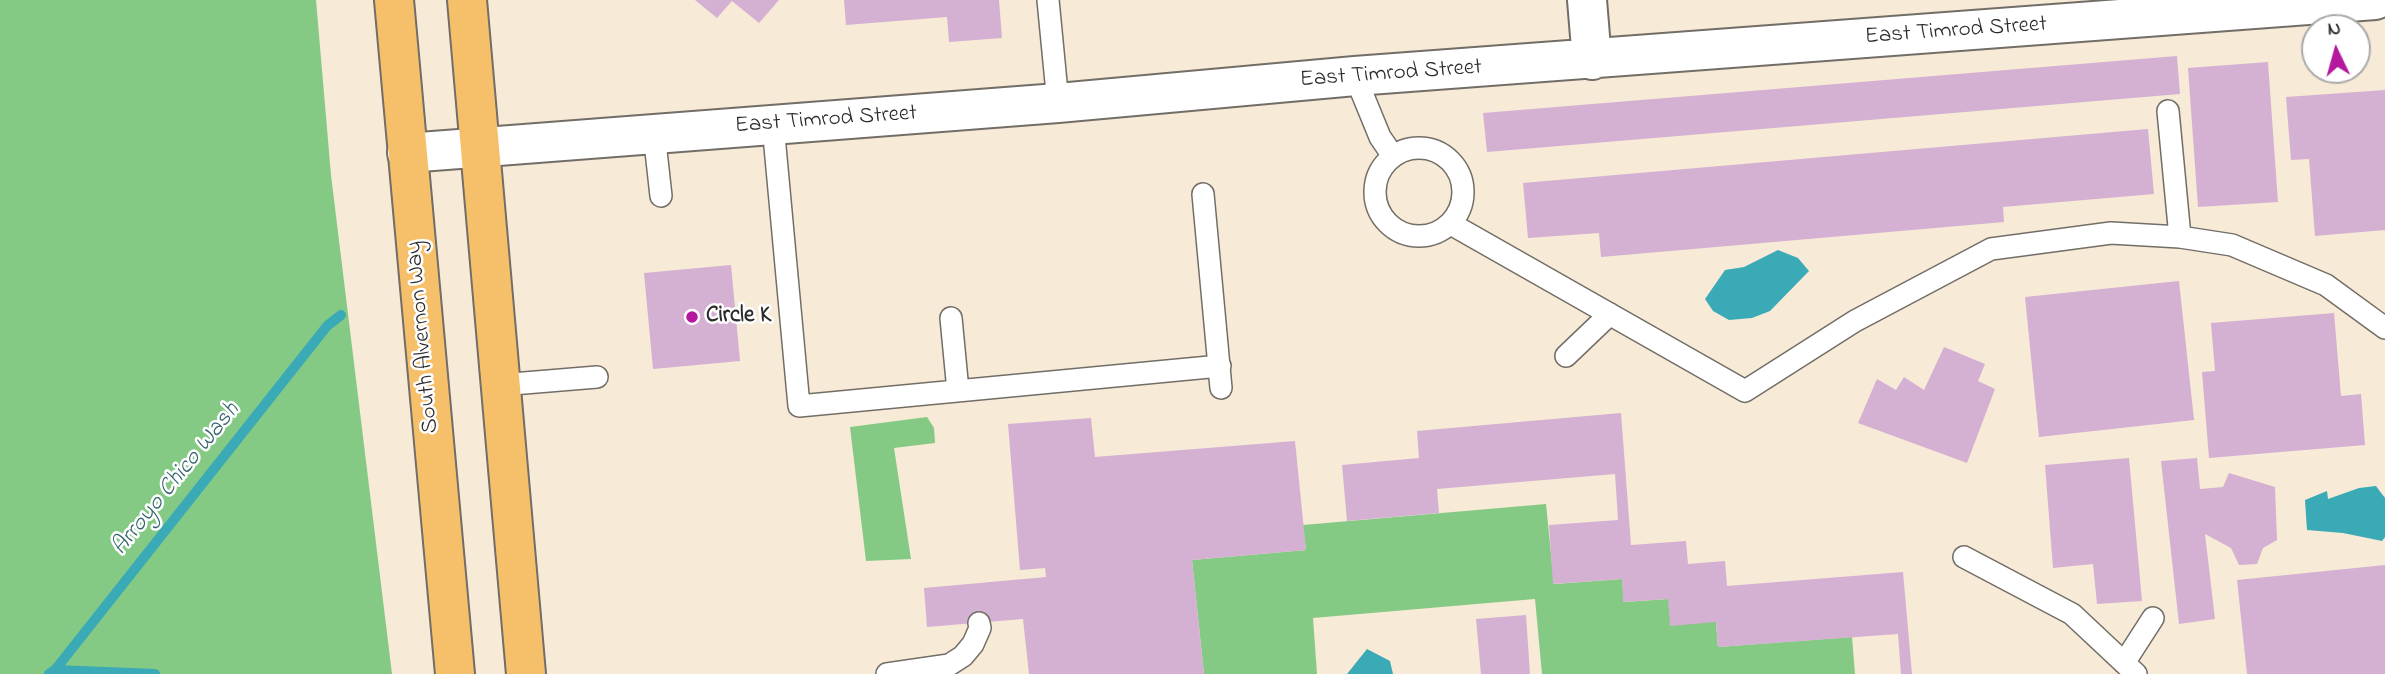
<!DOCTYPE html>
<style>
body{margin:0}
#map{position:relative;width:2385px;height:674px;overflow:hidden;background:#f7ead6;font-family:"Indie Flower",sans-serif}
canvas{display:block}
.north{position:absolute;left:2301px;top:14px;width:70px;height:70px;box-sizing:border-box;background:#fff;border:2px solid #aaa;border-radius:50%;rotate:355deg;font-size:19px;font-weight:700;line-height:28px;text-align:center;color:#2b2b2b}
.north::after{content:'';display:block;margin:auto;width:24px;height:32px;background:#b5179e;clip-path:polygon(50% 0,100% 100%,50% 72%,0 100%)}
</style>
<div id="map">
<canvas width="2385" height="674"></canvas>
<div class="north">N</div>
</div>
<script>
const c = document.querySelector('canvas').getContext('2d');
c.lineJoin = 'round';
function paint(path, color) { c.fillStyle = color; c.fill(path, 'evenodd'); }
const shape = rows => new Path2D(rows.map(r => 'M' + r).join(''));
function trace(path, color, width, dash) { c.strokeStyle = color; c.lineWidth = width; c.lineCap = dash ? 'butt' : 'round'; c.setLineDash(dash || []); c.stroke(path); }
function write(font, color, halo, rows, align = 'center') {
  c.font = font + ' "Indie Flower",sans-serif'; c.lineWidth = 5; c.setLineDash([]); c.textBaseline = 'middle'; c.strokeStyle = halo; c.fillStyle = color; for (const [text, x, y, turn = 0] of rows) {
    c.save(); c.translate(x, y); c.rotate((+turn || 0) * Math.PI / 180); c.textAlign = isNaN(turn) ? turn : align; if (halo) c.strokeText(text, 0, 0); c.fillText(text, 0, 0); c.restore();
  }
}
const green = shape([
 [0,0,316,0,331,175,392,674,0,674],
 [927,417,934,428,935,443,894,448,911,559,866,561,850,427],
 [1546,504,1554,584,1622,579,1624,602,1668,599,1716,622,1718,647,1852,637,1855,674,1542,674,1535,599,1313,618,1317,674,1204,674,1192,560,1306,550,1303,525]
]);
const water = shape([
 [1778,250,1798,258,1809,271,1770,311,1752,318,1729,320,1713,311,1705,299,1725,270,1744,267],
 [2376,486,2385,498,2385,537,2382,541,2343,533,2307,530,2305,500,2327,491,2328,499,2359,488],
 [1367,649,1390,661,1393,674,1347,674]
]);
const stream = shape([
 [55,670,155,674],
 [49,674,55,670,327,326,341,315]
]);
const building = shape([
 [695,0,779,0,759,23,732,1,717,18],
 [844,0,999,0,1002,38,949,42,947,17,846,25],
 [2177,56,2180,94,1487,152,1483,113],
 [2268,62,2278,202,2198,207,2188,68],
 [2385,90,2385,230,2315,236,2309,159,2291,160,2286,97],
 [2148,129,2154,194,2003,207,2004,222,1601,257,1599,233,1528,238,1523,183],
 [731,265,740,361,653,369,644,273],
 [2179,281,2194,420,2039,437,2025,297],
 [2334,313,2341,396,2361,394,2365,445,2209,458,2202,372,2215,371,2211,323],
 [1944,347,1985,364,1978,381,1995,389,1967,463,1858,423,1877,379,1896,390,1904,377,1924,390],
 [1621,413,1631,545,1686,541,1688,564,1725,561,1727,586,1903,572,1912,674,1901,674,1898,634,1718,647,1716,622,1670,626,1668,599,1623,602,1622,579,1553,584,1549,525,1618,520,1615,474,1437,489,1439,513,1347,521,1342,465,1419,458,1417,431],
 [1091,418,1095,457,1295,441,1306,550,1192,560,1204,674,1029,674,1023,619,927,627,924,588,1046,577,1045,568,1020,570,1008,424],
 [2129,458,2142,601,2097,604,2093,564,2053,568,2045,465],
 [2197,458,2200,489,2223,487,2229,473,2275,487,2277,540,2263,548,2257,564,2239,565,2231,548,2205,534,2215,619,2179,624,2161,461],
 [2385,565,2385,674,2247,674,2237,580],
 [1526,615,1530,674,1481,674,1476,619]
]);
const service = shape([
 [1048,0,1058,103],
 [1355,76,1380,137,1393,156],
 [2168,111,2180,237],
 [773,125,799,406,1220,366],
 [654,133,661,196],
 '1375 192a44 44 0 1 1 88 0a44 44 0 1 1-88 0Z',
 [1203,194,1221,388],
 [1451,224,1745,391,1855,321,1991,249,2111,233,2180,237,2232,245,2326,285,2385,328],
 [951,318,958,391],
 [1566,356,1610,314],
 [500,385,597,377],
 [1964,557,2072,614,2136,674],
 [2124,663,2153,618],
 [887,674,949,665,963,656,973,644,980,628,979,623]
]);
const minor = shape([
 [1587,0,1592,60],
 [407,153,1058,103,1355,76,2375,0]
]);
const primary = shape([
 [394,0,455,674],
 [467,0,526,674]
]);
const markers = [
 [692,317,7,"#b5179e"]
];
const streetNames = [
 ["East Timrod Street",1956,32,-4],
 ["East Timrod Street",1391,75,-4],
 ["East Timrod Street",826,121,-4],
 ["South Alvernon Way",424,337,-95]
];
const poiNames = [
 ["Circle K",706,317]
];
const waterNames = [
 ["Arroyo Chico Wash",177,480,-51]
];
paint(green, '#85ca84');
paint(water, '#3aaab7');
trace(stream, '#3aaab7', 10);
paint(building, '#d4b0d3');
trace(service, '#726e67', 24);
trace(minor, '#726e67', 42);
trace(primary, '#726e67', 42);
trace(service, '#fff', 21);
trace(minor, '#fff', 38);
trace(primary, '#f6c06b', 38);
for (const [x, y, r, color] of markers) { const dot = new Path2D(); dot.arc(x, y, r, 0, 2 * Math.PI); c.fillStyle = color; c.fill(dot); trace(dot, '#fff', 2.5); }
write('23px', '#2b2b2b', '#fff', streetNames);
write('bold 23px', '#2b2b2b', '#fff', poiNames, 'left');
write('italic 24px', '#32646a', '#fff', waterNames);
</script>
